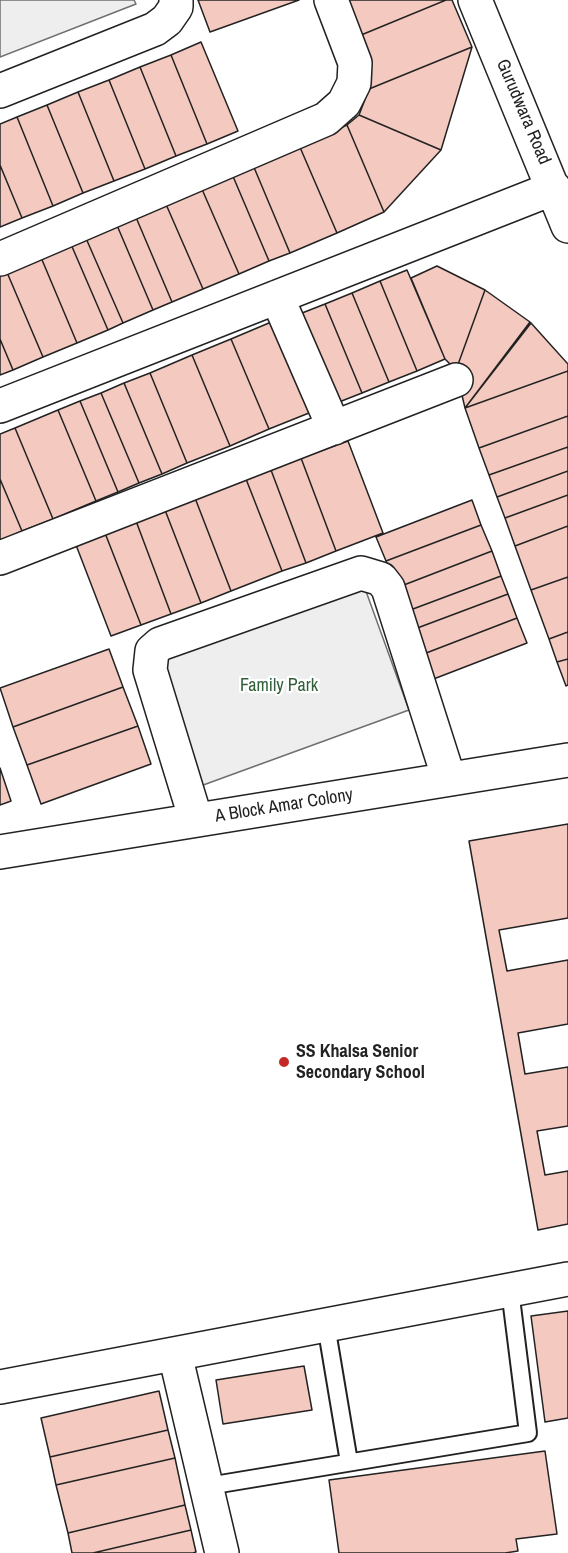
<!DOCTYPE html>
<style>
body{margin:0}
canvas{display:block;background:#fff}
</style>
<canvas width="568" height="1553"></canvas>
<script>
const c = document.querySelector('canvas').getContext('2d');
c.lineJoin = 'round';
function paint(path, color) { c.fillStyle = color; c.fill(path, 'evenodd'); }
const shape = rows => new Path2D(rows.map(r => 'M' + r).join(''));
function trace(path, color, width, dash) { c.strokeStyle = color; c.lineWidth = width; c.lineCap = dash ? 'butt' : 'round'; c.setLineDash(dash || []); c.stroke(path); }
function write(font, color, halo, rows, align = 'center') {
  c.font = font + ' "Archivo Narrow",sans-serif'; c.lineWidth = 4.5; c.setLineDash([]); c.textBaseline = 'middle'; c.strokeStyle = halo; c.fillStyle = color; for (const [text, x, y, turn = 0] of rows) {
    c.save(); c.translate(x, y); c.rotate((+turn || 0) * Math.PI / 180); c.textAlign = isNaN(turn) ? turn : align; if (halo) c.strokeText(text, 0, 0); c.fillText(text, 0, 0); c.restore();
  }
}
const green = shape([
 [0,0,134,0,136,4,0,57,0,0],
 [363,583,409,710,195,788,149,661,363,583]
]);
const building = shape([
 [198,0,299,0,210,32,198,0],
 [332,0,446,0,349,40,332,0],
 [446,0,452,0,472,47,369,89,349,40,446,0],
 [201,42,238,131,207,144,171,55,201,42],
 [472,47,441,150,359,115,369,89,472,47],
 [171,55,207,144,176,156,140,67,171,55],
 [140,67,176,156,145,169,109,80,140,67],
 [109,80,145,169,114,181,78,92,109,80],
 [78,92,114,181,83,193,47,105,78,92],
 [47,105,83,193,53,206,17,117,47,105],
 [359,115,441,150,384,212,347,125,359,115],
 [17,117,53,206,22,218,0,165,0,124,17,117],
 [347,125,384,212,337,233,299,145,347,125],
 [299,145,337,233,290,253,253,165,299,145],
 [0,165,22,218,0,227,0,165],
 [253,165,290,253,269,261,232,174,253,165],
 [232,174,269,261,239,274,201,187,232,174],
 [201,187,239,274,203,289,165,202,201,187],
 [165,202,203,289,172,302,135,215,165,202],
 [135,215,172,302,153,310,116,223,135,215],
 [116,223,153,310,123,323,85,236,116,223],
 [85,236,123,323,108,330,70,242,85,236],
 [70,242,108,330,77,343,40,255,70,242],
 [40,255,77,343,43,357,6,270,40,255],
 [437,266,485,290,456,370,445,359,411,278,437,266],
 [6,270,43,357,13,370,0,339,0,272,6,270],
 [407,270,445,359,417,371,380,281,407,270],
 [380,281,417,371,389,382,352,293,380,281],
 [485,290,530,322,465,408,456,370,485,290],
 [352,293,389,382,362,393,325,304,352,293],
 [325,304,362,393,334,404,297,315,325,304],
 [276,320,314,411,269,429,231,339,276,320],
 [531,323,568,364,568,371,465,408,531,323],
 [0,339,13,370,0,375,0,339],
 [231,339,269,429,230,446,192,355,231,339],
 [192,355,230,446,187,463,150,373,192,355],
 [568,371,568,416,479,448,465,408,568,371],
 [150,373,187,463,162,474,124,383,150,373],
 [124,383,162,474,139,483,101,393,124,383],
 [101,393,139,483,118,492,80,401,101,393],
 [80,401,118,492,96,501,58,410,80,401],
 [58,410,96,501,53,519,15,428,58,410],
 [568,416,568,447,489,475,479,448,568,416],
 [15,428,53,519,22,531,0,479,0,434,15,428],
 [348,441,383,533,336,551,301,458,348,441],
 [568,447,568,471,497,497,489,475,568,447],
 [301,458,336,551,306,563,271,470,301,458],
 [271,470,306,563,282,571,246,479,271,470],
 [568,471,568,495,505,518,497,497,568,471],
 [0,479,22,531,0,541,0,479],
 [246,479,282,571,231,591,195,498,246,479],
 [568,495,568,526,515,546,505,518,568,495],
 [195,498,231,591,201,603,165,510,195,498],
 [472,500,481,525,386,561,376,537,472,500],
 [165,510,201,603,171,614,136,521,165,510],
 [136,521,171,614,141,625,105,533,136,521],
 [481,525,492,551,396,588,386,561,481,525],
 [568,526,568,577,531,590,515,546,568,526],
 [105,533,141,625,111,636,76,545,105,533],
 [492,551,501,576,405,612,396,588,492,551],
 [501,576,508,594,412,630,405,612,501,576],
 [568,577,568,632,549,639,531,590,568,577],
 [508,594,517,618,421,655,412,630,508,594],
 [517,618,527,643,431,680,421,655,517,618],
 [568,632,568,659,557,662,549,639,568,632],
 [109,649,123,687,13,727,0,688,109,649],
 [568,659,568,685,566,686,557,662,568,659],
 [123,687,138,726,27,765,13,727,123,687],
 [138,726,151,764,41,804,27,765,138,726],
 [0,768,11,801,0,805,0,768],
 [568,824,568,918,499,930,507,971,568,960,568,1024,518,1033,525,1074,568,1067,568,1126,537,1131,545,1175,568,1171,568,1224,538,1230,469,841,568,824],
 [568,1311,568,1418,545,1422,531,1316,568,1311],
 [304,1366,312,1410,223,1424,216,1380,304,1366],
 [159,1391,168,1430,50,1457,41,1418,159,1391],
 [168,1430,175,1458,56,1485,50,1457,168,1430],
 [545,1451,557,1534,516,1539,518,1551,505,1553,339,1553,329,1480,545,1451],
 [175,1458,185,1505,68,1533,56,1485,175,1458],
 [185,1505,191,1530,93,1553,72,1553,68,1533,185,1505],
 [191,1530,196,1552,193,1553,93,1553,191,1530]
]);
const lane = shape([
 [326,1325,349,1462],
 [208,1486,528,1433,510,1290]
]);
const street = shape([
 [475,0,568,226],
 [0,91,155,29,167,20,176,7,176,0],
 [0,259,326,119,344,103,354,83,355,63,331,0],
 [277,297,334,428],
 [0,406,554,188],
 [0,558,456,380],
 [196,820,150,670,152,651,160,644,361,573,381,579,388,588,449,779],
 [0,852,568,760],
 [175,1354,222,1553],
 [0,1387,568,1279]
]);
const markers = [
 [284,1062,6,"#c62828"]
];
const streetNames = [
 ["Gurudwara Road",523,112,67],
 ["A Block Amar Colony",284,806,-9]
];
const parkNames = [
 ["Family Park",279,686]
];
const poiNames = [
 ["SS Khalsa Senior",296,1052],
 ["Secondary School",296,1073]
];
paint(green, '#eee');
trace(green, '#6f6f6f', 1.5);
paint(building, '#f3c9c0');
trace(building, '#222', 1.5);
trace(lane, '#222', 20);
trace(street, '#222', 36);
trace(lane, '#fff', 16);
trace(street, '#fff', 33);
for (const [x, y, r, color] of markers) { const dot = new Path2D(); dot.arc(x, y, r, 0, 2 * Math.PI); c.fillStyle = color; c.fill(dot); trace(dot, '#fff', 2); }
write('18px', '#222', '#fff', streetNames);
write('18px', '#2f5e38', '#fff', parkNames);
write('bold 18px', '#222', '#fff', poiNames, 'left');
</script>
